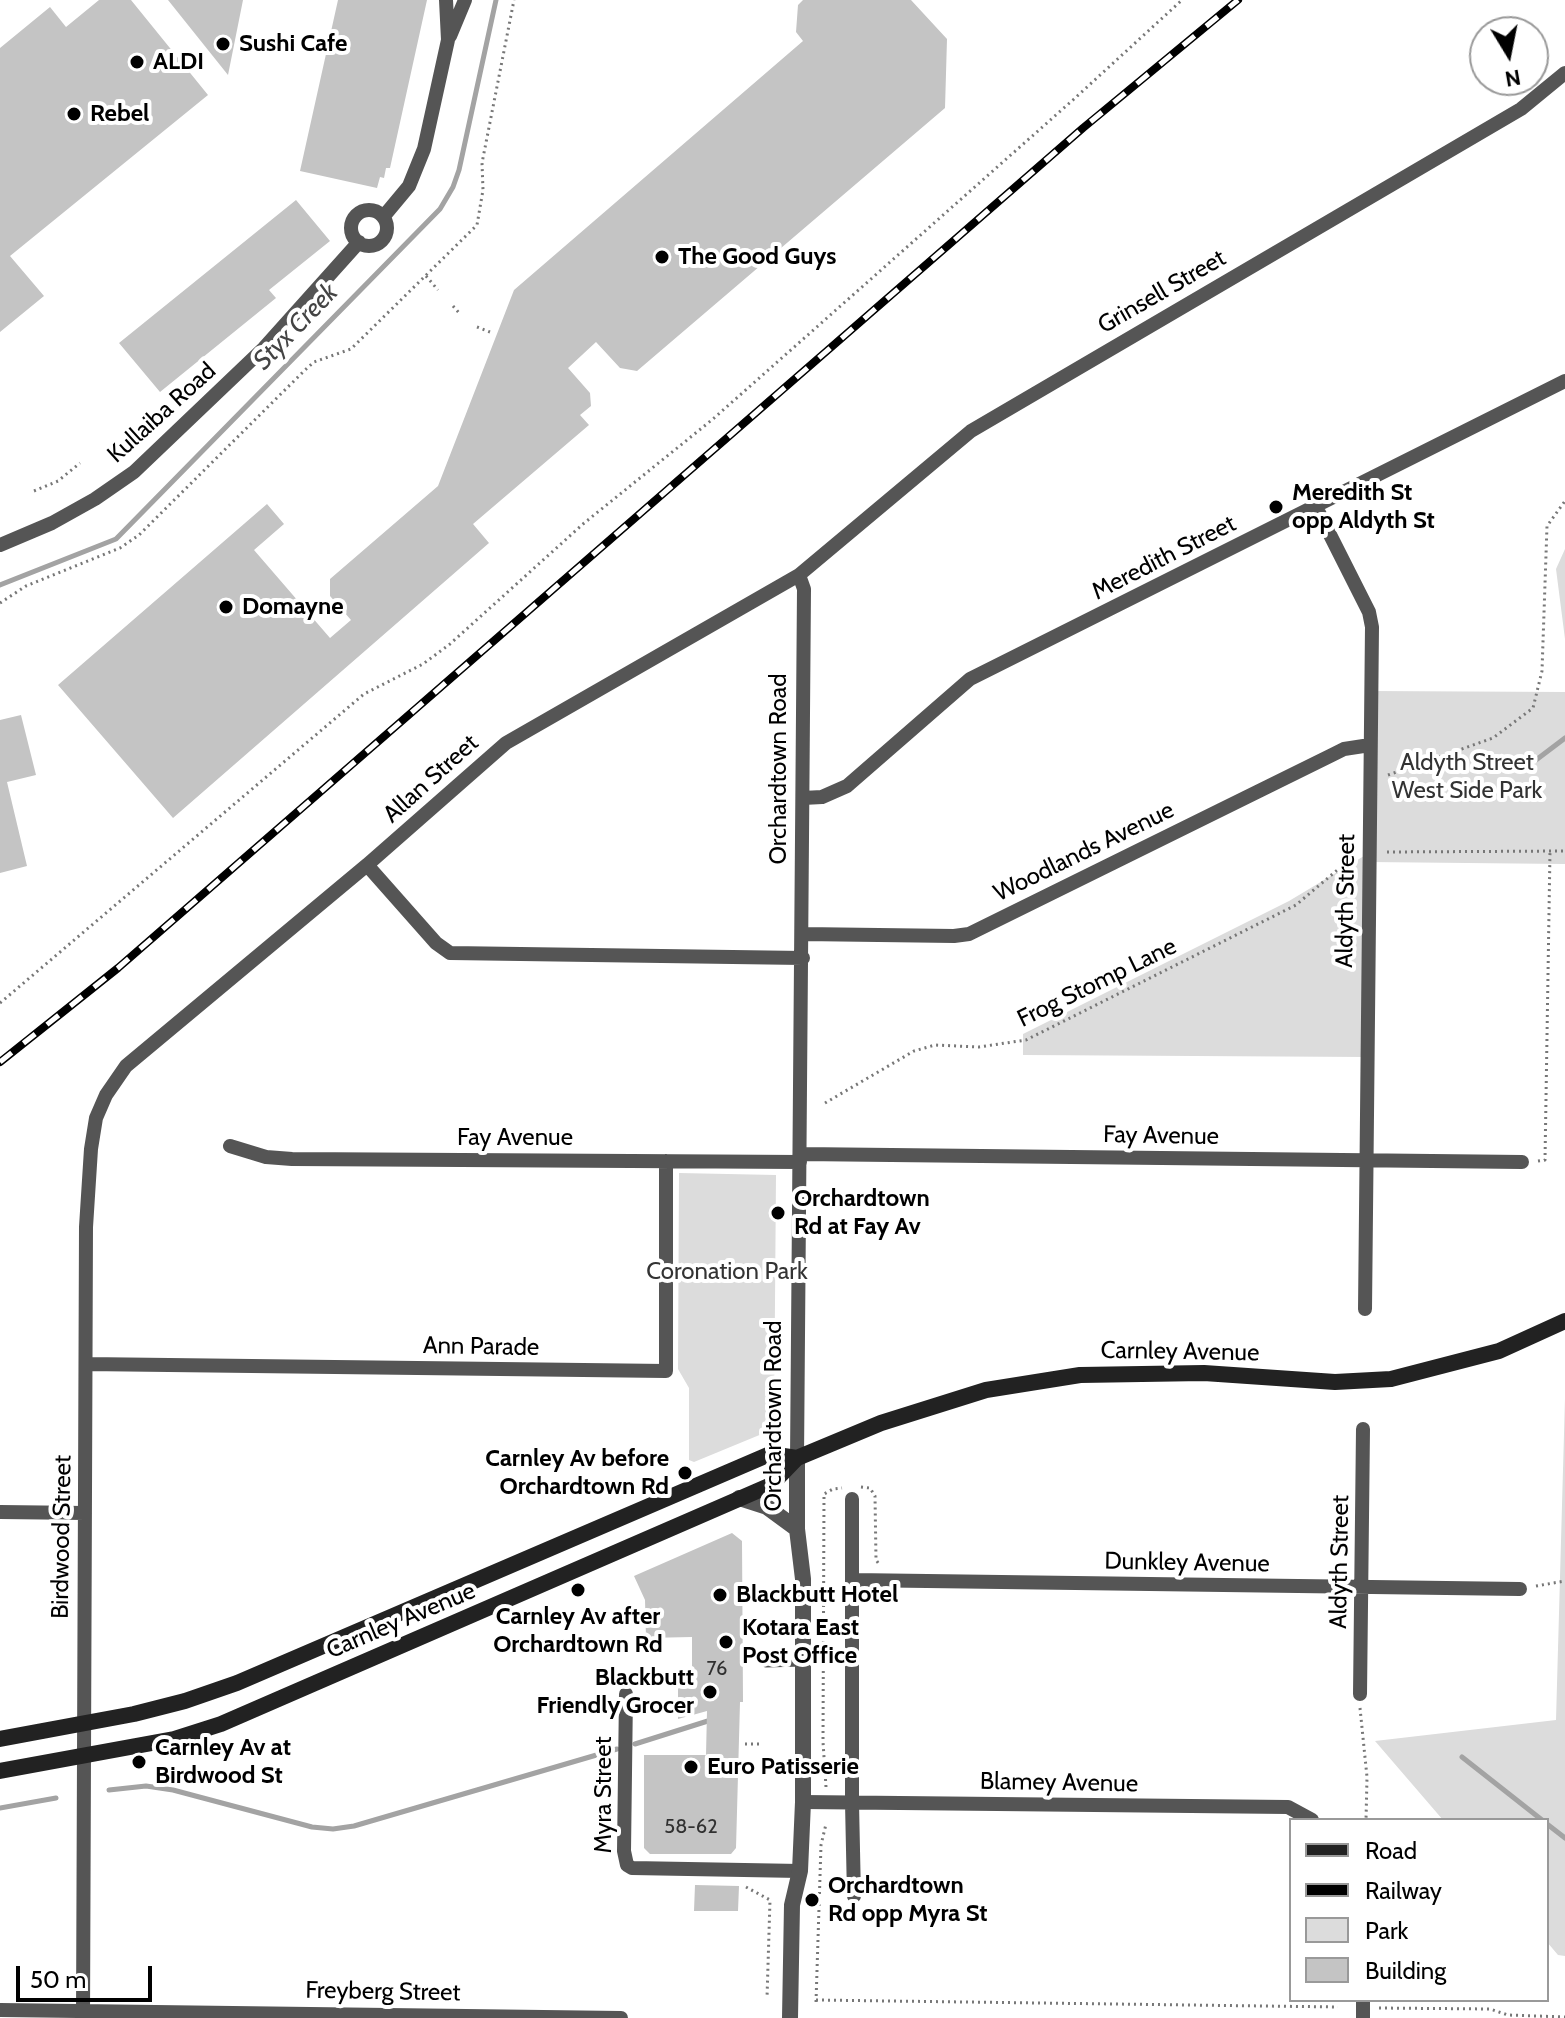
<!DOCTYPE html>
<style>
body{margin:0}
#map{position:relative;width:1565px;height:2018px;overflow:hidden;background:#fff;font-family:Cabin,sans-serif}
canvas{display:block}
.legend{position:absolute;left:1289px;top:1818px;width:260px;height:184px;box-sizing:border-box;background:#fff;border:2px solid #999;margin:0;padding:10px 14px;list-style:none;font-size:24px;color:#000}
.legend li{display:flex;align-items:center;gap:16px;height:40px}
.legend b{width:40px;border:2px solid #999}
.north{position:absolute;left:1469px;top:16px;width:80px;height:80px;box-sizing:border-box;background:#fff;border:2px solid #999;border-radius:50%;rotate:170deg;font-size:22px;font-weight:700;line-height:32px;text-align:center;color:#000}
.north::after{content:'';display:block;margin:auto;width:28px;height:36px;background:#000;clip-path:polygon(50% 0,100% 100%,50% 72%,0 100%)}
.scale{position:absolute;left:16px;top:1966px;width:136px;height:36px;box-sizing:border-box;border:4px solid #000;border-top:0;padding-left:10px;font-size:24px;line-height:28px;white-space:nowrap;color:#000;-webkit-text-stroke:6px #fff;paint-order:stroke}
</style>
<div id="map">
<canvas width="1565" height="2018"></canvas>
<ul class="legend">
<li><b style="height:10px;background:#222"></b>Road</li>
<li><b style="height:10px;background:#000"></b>Railway</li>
<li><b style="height:22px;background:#dcdcdc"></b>Park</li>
<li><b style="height:22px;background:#c4c4c4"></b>Building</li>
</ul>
<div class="north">N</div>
<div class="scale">50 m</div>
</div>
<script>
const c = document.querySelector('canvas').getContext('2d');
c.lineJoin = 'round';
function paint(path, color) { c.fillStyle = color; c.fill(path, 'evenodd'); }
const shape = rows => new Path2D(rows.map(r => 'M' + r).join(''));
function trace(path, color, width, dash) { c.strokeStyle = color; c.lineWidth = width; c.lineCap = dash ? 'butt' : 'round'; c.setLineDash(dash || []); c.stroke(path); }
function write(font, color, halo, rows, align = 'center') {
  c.font = font + ' Cabin,sans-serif'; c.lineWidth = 8; c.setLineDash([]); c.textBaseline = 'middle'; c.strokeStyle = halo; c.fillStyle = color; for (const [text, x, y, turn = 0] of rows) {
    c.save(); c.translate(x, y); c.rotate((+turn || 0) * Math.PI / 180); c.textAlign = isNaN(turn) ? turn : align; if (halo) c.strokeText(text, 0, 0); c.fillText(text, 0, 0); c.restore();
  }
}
const green = shape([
 [1565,549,1565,639,1556,569],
 [1370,691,1565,692,1565,864,1369,862,1366,1057,1023,1055,1023,1034,1289,901,1369,853],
 [679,1173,776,1175,774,1429,694,1462,689,1460,689,1388,678,1369],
 [1565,1398,1565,1956,1558,1955,1547,1942,1547,1820,1443,1820,1375,1741,1556,1720]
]);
const stream = shape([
 [0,585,116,539,440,209,453,187,459,170,496,0],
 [1536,760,1565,738],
 [635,1744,711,1720],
 [1462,1757,1542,1820],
 [109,1790,146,1786,173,1790,312,1827,333,1829,354,1826,617,1749],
 [0,1808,56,1798],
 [1547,1824,1565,1838]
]);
const building = shape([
 [99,0,131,0,208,95,10,256,44,296,0,332,0,48,50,7,66,27],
 [168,0,243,0,228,75],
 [338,0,427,0,390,168,386,168,384,178,380,177,377,188,300,171],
 [803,0,911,0,947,39,945,108,637,371,620,368,596,342,568,368,590,393,591,406,580,415,589,425,473,524,489,543,173,818,58,685,267,504,284,524,254,550,330,638,351,620,330,596,330,579,438,486,514,290,803,41,796,32,798,5],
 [296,200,330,241,269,290,276,298,160,392,119,343],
 [21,715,36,775,7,782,27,866,0,873,0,720],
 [732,1533,742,1541,743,1702,740,1702,736,1848,731,1854,650,1854,644,1848,644,1755,706,1755,707,1711,678,1719,678,1682,692,1682,692,1637,646,1638,645,1600,634,1576],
 [695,1885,739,1886,738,1911,694,1911]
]);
const path = shape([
 [426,276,438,290],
 [453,306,460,314],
 [477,327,490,332],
 [34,491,58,481,80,463],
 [0,603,26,586,120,548,139,535,304,371,314,362,351,349,477,225,483,190,482,163,514,0],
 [1388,775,1493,738,1533,708,1542,671,1547,526,1565,501],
 [1387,852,1565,851],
 [0,1003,364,694,423,664,450,644,583,524,713,419,1074,99,1182,0],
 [825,1103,914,1051,935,1045,979,1047,1026,1040,1296,905,1355,855],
 [1538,1161,1545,1160,1550,851],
 [861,1487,870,1488,875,1496,876,1560,879,1564],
 [1536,1586,1565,1581],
 [1360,1708,1367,1777,1366,1820],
 [745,1744,760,1744],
 [826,1787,823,1742,824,1494,833,1489,842,1488],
 [746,1887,770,1900,767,1998],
 [816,2000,1338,2007],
 [816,2002,821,1845,826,1824],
 [1379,2008,1490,2009,1508,2015,1565,2017]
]);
const service = shape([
 [766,1664,803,1663]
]);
const minor = shape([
 [450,36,465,0],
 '351 228a18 18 0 1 1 36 0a18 18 0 1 1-36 0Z',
 [384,216,409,186,424,149,448,40,446,0],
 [1316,507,1369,612,1372,627,1365,1309],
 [0,545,52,523,95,499,134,472,264,348,359,242],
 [803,798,822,797,847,786,970,679,1565,381],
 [367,865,436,943,450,953,803,958],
 [803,934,954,936,969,934,1332,755,1344,749,1370,745],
 [230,1146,266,1157,292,1159,800,1162],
 [801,1154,1522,1162],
 [86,1364,666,1371,666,1161],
 [797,1458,804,589,799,575],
 [852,1499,852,1803,854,1896],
 [0,1512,85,1513],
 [853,1580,1520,1589],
 [626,1694,624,1851,627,1865,632,1868,800,1871],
 [1360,1694,1363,1429],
 [803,1802,1288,1807,1312,1820],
 [0,2010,621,2018],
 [83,2018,86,1227,91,1149,96,1118,106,1095,126,1066,367,865,506,743,799,575,971,431,1521,109,1565,73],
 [1363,2018,1363,2000]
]);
const tertiary = shape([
 [739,1498,767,1507,797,1529],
 [790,2018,792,1905,800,1871,803,1802,803,1579,797,1529,797,1458]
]);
const secondary = shape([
 [0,1739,134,1714,185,1701,237,1683,770,1454,797,1458],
 [0,1771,174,1739,221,1724,771,1485,797,1458,881,1423,986,1390,1080,1375,1204,1373,1335,1382,1391,1379,1499,1351,1565,1321]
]);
const rail = shape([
 [0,1062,118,968,1083,128,1238,0]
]);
const markers = [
 [223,44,8,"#000"],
 [137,62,8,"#000"],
 [74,114,8,"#000"],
 [662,257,8,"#000"],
 [1276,507,8,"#000"],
 [226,607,8,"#000"],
 [778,1213,8,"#000"],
 [685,1473,8,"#000"],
 [578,1590,8,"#000"],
 [720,1595,8,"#000"],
 [726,1642,8,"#000"],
 [710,1692,8,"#000"],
 [139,1762,8,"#000"],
 [691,1767,8,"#000"],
 [812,1900,8,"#000"]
];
const numberNames = [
 ["76",717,1669],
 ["58-62",691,1827]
];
const poiNames = [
 ["Sushi Cafe",239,44],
 ["ALDI",153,62],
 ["Rebel",90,114],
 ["The Good Guys",678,257],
 ["Meredith St",1292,493],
 ["opp Aldyth St",1292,521],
 ["Domayne",242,607],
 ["Orchardtown",794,1199],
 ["Rd at Fay Av",794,1227],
 ["Carnley Av before",669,1459,"right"],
 ["Orchardtown Rd",669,1487,"right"],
 ["Blackbutt Hotel",736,1595],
 ["Carnley Av after",578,1617,"center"],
 ["Orchardtown Rd",578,1645,"center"],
 ["Kotara East",742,1628],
 ["Post Office",742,1656],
 ["Blackbutt",694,1678,"right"],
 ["Friendly Grocer",694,1706,"right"],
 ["Carnley Av at",155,1748],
 ["Birdwood St",155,1776],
 ["Euro Patisserie",707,1767],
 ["Orchardtown",828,1886],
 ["Rd opp Myra St",828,1914]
];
const streetNames = [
 ["Grinsell Street",1162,292,-30],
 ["Kullaiba Road",162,413,-42],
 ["Meredith Street",1164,558,-27],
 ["Orchardtown Road",779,769,-90],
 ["Allan Street",431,779,-42],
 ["Woodlands Avenue",1084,852,-26],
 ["Aldyth Street",1346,901,-89],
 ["Frog Stomp Lane",1097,983,-26],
 ["Fay Avenue",1161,1136,1],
 ["Fay Avenue",515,1138],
 ["Ann Parade",481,1347,1],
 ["Carnley Avenue",1180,1352,1],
 ["Orchardtown Road",774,1416,-90],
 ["Birdwood Street",62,1537,-89],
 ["Aldyth Street",1340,1562,-89],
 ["Dunkley Avenue",1187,1563,1],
 ["Carnley Avenue",401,1621,-23],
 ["Blamey Avenue",1059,1783,1],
 ["Myra Street",604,1795,-90],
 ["Freyberg Street",383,1992,1]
];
const parkNames = [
 ["Aldyth Street",1467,763],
 ["West Side Park",1467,791],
 ["Coronation Park",727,1272]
];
const waterNames = [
 ["Styx Creek",296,327,-46]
];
paint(green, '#dcdcdc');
trace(stream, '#a3a3a3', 5);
paint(building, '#c4c4c4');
trace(path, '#777', 3, [2, 4]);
trace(service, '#555', 7);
trace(minor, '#555', 14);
trace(tertiary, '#555', 16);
trace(secondary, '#222', 16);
trace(rail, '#000', 8);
trace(rail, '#fff', 5, [15]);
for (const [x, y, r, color] of markers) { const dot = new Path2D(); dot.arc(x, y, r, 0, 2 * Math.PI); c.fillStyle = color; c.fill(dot); trace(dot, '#fff', 3); }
write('20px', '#313131', null, numberNames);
write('bold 24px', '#000', '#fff', poiNames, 'left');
write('24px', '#000', '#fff', streetNames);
write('24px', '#333', '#fff', parkNames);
write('italic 26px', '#444', '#fff', waterNames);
</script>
